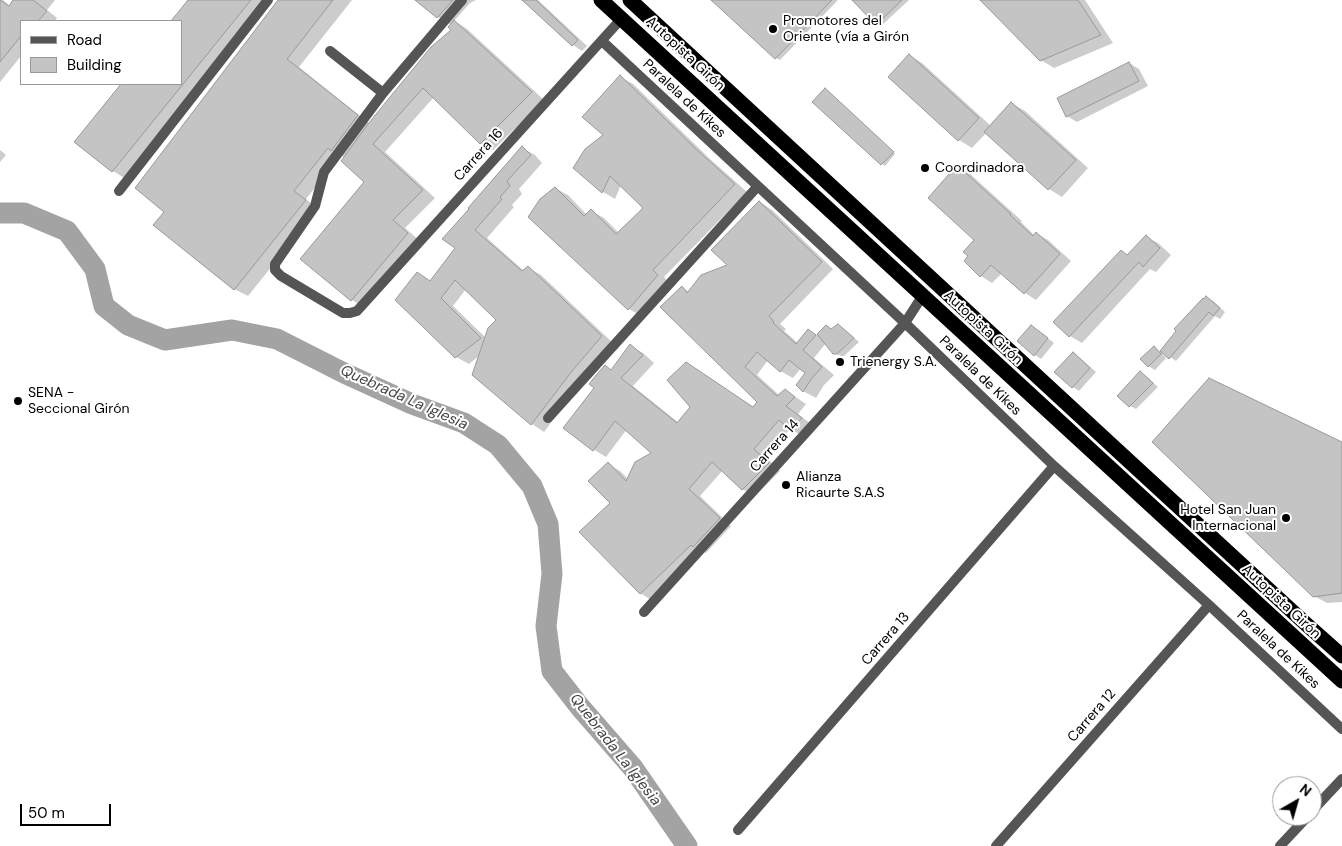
<!DOCTYPE html>
<meta charset="utf-8">
<style>
body{margin:0}
#map{position:relative;width:1342px;height:846px;overflow:hidden;background:#fff;font-family:"DM Sans",sans-serif}
canvas{display:block}
.legend{position:absolute;left:20px;top:20px;width:162px;height:65px;box-sizing:border-box;background:#fff;border:1px solid #999;margin:0;padding:6px 9px;list-style:none;font-size:15px;color:#000}
.legend li{display:flex;align-items:center;gap:10px;height:25px}
.legend b{width:25px;border:1px solid #999}
.north{position:absolute;left:1272px;top:776px;width:50px;height:50px;box-sizing:border-box;background:#fff;border:1px solid #999;border-radius:50%;rotate:38deg;font-size:14px;font-weight:700;line-height:20px;text-align:center;color:#000}
.north::after{content:'';display:block;margin:auto;width:18px;height:22px;background:#000;clip-path:polygon(50% 0,100% 100%,50% 72%,0 100%)}
.scale{position:absolute;left:20px;top:804px;width:91px;height:22px;box-sizing:border-box;border:2px solid #000;border-top:0;padding-left:6px;font-size:15px;line-height:18px;white-space:nowrap;color:#000;-webkit-text-stroke:4px #fff;paint-order:stroke}
</style>
<div id="map">
<canvas width="1342" height="846"></canvas>
<ul class="legend">
<li><b style="height:6px;background:#555"></b>Road</li>
<li><b style="height:14px;background:#c4c4c4"></b>Building</li>
</ul>
<div class="north">N</div>
<div class="scale">50 m</div>
</div>
<script>
const c = document.querySelector('canvas').getContext('2d');
c.lineJoin = 'round';
function paint(path, color) { c.fillStyle = color; c.fill(path, 'evenodd'); }
const shape = rows => new Path2D(rows.map(r => 'M' + r).join(''));
function trace(path, color, width, dash) { c.strokeStyle = color; c.lineWidth = width; c.lineCap = dash ? 'butt' : 'round'; c.setLineDash(dash || []); c.stroke(path); }
function write(font, color, halo, rows, align = 'center') {
  c.font = font + ' "DM Sans",sans-serif'; c.lineWidth = 4; c.setLineDash([]); c.textBaseline = 'middle'; c.strokeStyle = halo; c.fillStyle = color; for (const [text, x, y, turn = 0] of rows) {
    c.save(); c.translate(x, y); c.rotate((+turn || 0) * Math.PI / 180); c.textAlign = isNaN(turn) ? turn : align; if (halo) c.strokeText(text, 0, 0); c.fillText(text, 0, 0); c.restore();
  }
}
const shadow = shape([
 [0,0,3,0,10,6,15,0,55,0,47,10,57,18,55,21,21,21,21,56,0,82],
 [190,0,270,0,126,179,113,171,76,142,123,84,181,84,181,21,173,21],
 [280,0,352,0,299,67,370,124,453,30,451,25,438,17,417,0,476,0,470,3,454,21,467,29,544,100,493,150,480,143,434,97,385,152,435,198,405,228,420,241,365,308,352,300,302,259,366,182,345,158,341,155,306,199,318,209,248,296,234,289,166,212],
 [524,0,538,0,587,46,582,51,573,45],
 [713,0,838,0,780,60,776,58],
 [854,0,909,0,881,26,877,24],
 [982,0,1085,0,1113,43,1054,68,1041,60],
 [909,55,922,63,991,126,1011,103,1025,111,1088,168,1062,197,1049,189,986,133,972,148,959,140,889,77],
 [1129,63,1139,69,1148,86,1077,122,1067,116],
 [620,77,633,84,710,159,747,192,664,277,669,283,641,316,629,309,529,217,555,188,568,195,587,215,591,211,604,218,619,233,645,208,621,185,615,199,603,192,574,167,605,135],
 [827,91,895,154,885,166,814,102],
 [522,148,535,155,542,163,519,189,522,194,512,205,514,207,487,238,524,271,528,268,541,275,614,344,585,378,544,432,532,424,474,375,480,355,469,364,456,357,431,282,457,248],
 [466,289,497,320,486,338,453,306],
 [0,150,6,155,0,162],
 [957,167,969,173,1022,221,1021,222,1035,236,1037,234,1048,240,1071,261,1036,300,1025,293,1002,273,992,283,981,276,970,256,976,240],
 [760,202,772,210,833,269,780,324,786,329,784,331,798,343,808,331,817,335,826,326,832,330,838,325,844,329,859,342,844,356,841,356,834,353,826,343,814,358,834,375,824,385,816,398,803,391,807,373,801,368,793,378,780,371,768,360,757,375,779,395,785,390,806,404,798,414,814,426,803,436,790,429,766,457,780,471,755,496,742,489,723,470,700,496,731,526,706,553,703,552,653,601,640,593,611,503,608,464,620,471,628,479,654,454,627,429,606,457,593,449,612,371,630,346,643,353,654,363,633,386,679,423,754,408,759,402,682,287,689,292,729,266],
 [1146,237,1158,243,1171,255,1156,272,1150,269,1082,343,1070,336,1122,251,1129,256],
 [1206,297,1213,301,1225,312,1220,319,1215,316,1176,361,1163,352,1162,354,1166,358,1155,370,1148,366,1154,348,1161,352],
 [1041,333,1054,343,1041,359,1035,355],
 [1073,353,1079,357,1096,372,1079,391,1073,387],
 [1140,373,1146,376,1158,387,1136,409,1130,406],
 [1342,443,1342,602,1327,603,1314,596]
]);
const river = shape([
 [0,213,24,213,67,231,95,269,104,306,128,325,165,340,232,330,277,339,344,373,412,404,464,423,498,445,532,486,548,524,552,574,546,626,552,671,580,707,633,768,687,846]
]);
const building = shape([
 [0,0,9,6,13,0,33,0,47,11,38,21,21,21,21,36,0,62,0,0],
 [188,0,251,0,112,172,74,142,121,84,181,84,181,21,171,21,188,0],
 [278,0,333,0,287,59,358,115,331,151,328,148,294,191,306,200,234,290,153,225,164,212,135,188,278,0],
 [415,0,453,0,437,18,415,0],
 [522,0,536,0,578,40,572,46,522,0],
 [711,0,832,0,775,59,711,0],
 [852,0,902,0,876,25,852,0],
 [980,0,1078,0,1101,35,1040,61,980,0],
 [454,20,532,92,480,144,423,88,373,144,423,190,393,220,408,233,351,301,300,259,364,182,341,161,368,124,431,47,451,30,448,27,454,20],
 [909,54,979,118,958,141,888,77,909,54],
 [1129,62,1139,81,1066,117,1057,98,1129,62],
 [620,75,698,151,735,184,653,270,658,275,628,310,528,217,540,199,555,187,584,216,591,209,616,234,643,208,610,176,602,193,573,168,585,149,603,135,582,117,620,75],
 [825,88,894,152,881,165,812,102,825,88],
 [1011,102,1076,160,1048,190,984,132,1011,102],
 [522,146,531,155,507,181,510,186,500,197,502,199,475,230,522,271,528,266,602,336,572,371,531,425,472,375,488,328,496,320,455,280,441,298,481,338,455,358,395,300,417,272,430,281,455,248,442,239,469,209,468,208,522,146],
 [957,165,1011,214,1010,215,1033,236,1036,232,1060,254,1024,294,991,265,980,277,964,261,968,256,963,252,974,240,928,198,957,165],
 [759,201,822,262,769,316,774,322,773,323,796,344,808,329,816,335,803,350,822,367,812,378,803,392,796,385,805,373,789,360,780,372,757,352,745,367,777,396,785,389,795,397,786,406,802,418,790,430,779,420,754,449,769,463,742,490,712,462,689,489,720,518,693,547,691,545,640,594,579,532,610,503,588,481,608,462,626,481,635,462,651,453,615,421,593,451,563,428,594,388,589,384,597,374,605,365,611,370,630,344,643,355,621,378,677,423,690,407,667,380,686,362,753,407,757,402,660,307,682,286,687,293,701,275,727,265,711,250,759,201],
 [1146,235,1160,248,1143,267,1139,262,1069,337,1053,322,1121,250,1127,255,1146,235],
 [1206,296,1220,308,1213,316,1209,312,1169,359,1160,351,1176,331,1174,329,1203,298,1204,299,1206,296],
 [838,324,854,338,837,354,833,354,817,334,826,325,831,329,838,324],
 [1031,325,1048,338,1034,356,1017,341,1031,325],
 [1154,346,1161,354,1148,367,1140,359,1154,346],
 [1073,352,1090,368,1072,388,1054,372,1073,352],
 [1140,371,1153,383,1129,407,1117,396,1140,371],
 [1209,378,1342,442,1342,593,1313,597,1152,442,1209,378]
]);
const street = shape([
 [602,41,905,323,1054,466,1209,605,1342,729],
 [330,51,383,93,324,172,315,206,275,264,275,270,281,276,343,313,350,313,357,311,622,18],
 [383,93,462,0],
 [119,191,268,0],
 [548,418,758,186],
 [644,612,905,323,923,295],
 [1312,811,1342,779],
 [738,830,1054,466],
 [996,846,1209,605],
 [1280,846,1308,816]
]);
const highway = shape([
 [601,0,1342,681],
 [630,0,1118,451,1306,624,1342,656]
]);
const markers = [
 [773,29,5,"#000"],
 [925,168,5,"#000"],
 [840,362,5,"#000"],
 [18,401,5,"#000"],
 [786,485,5,"#000"],
 [1286,518,5,"#000"]
];
const poiNames = [
 ["Promotores del",783,21],
 ["Oriente (vía a Girón",783,37],
 ["Coordinadora",935,168],
 ["Trienergy S.A.",850,362],
 ["SENA -",28,393],
 ["Seccional Girón",28,409],
 ["Alianza",796,477],
 ["Ricaurte S.A.S",796,493],
 ["Hotel San Juan",1276,510,"right"],
 ["Internacional",1276,526,"right"]
];
const streetNames = [
 ["Autopista Girón",685,54,43],
 ["Paralela de Kikes",684,99,43],
 ["Carrera 16",479,155,-48],
 ["Autopista Girón",983,328,43],
 ["Paralela de Kikes",980,376,44],
 ["Carrera 14",775,446,-48],
 ["Autopista Girón",1281,602,43],
 ["Carrera 13",886,639,-49],
 ["Paralela de Kikes",1278,650,43],
 ["Carrera 12",1092,716,-49]
];
const waterNames = [
 ["Quebrada La Iglesia",404,398,24],
 ["Quebrada La Iglesia",615,750,52]
];
paint(shadow, '#0003');
trace(river, '#a3a3a3', 21);
paint(building, '#c4c4c4');
trace(building, '#999', 1);
trace(street, '#555', 10);
trace(highway, '#000', 15);
for (const [x, y, r, color] of markers) { const dot = new Path2D(); dot.arc(x, y, r, 0, 2 * Math.PI); c.fillStyle = color; c.fill(dot); trace(dot, '#fff', 2); }
write('14px', '#000', '#fff', poiNames, 'left');
write('14px', '#000', '#fff', streetNames);
write('italic 15px', '#444', '#fff', waterNames);
</script>
